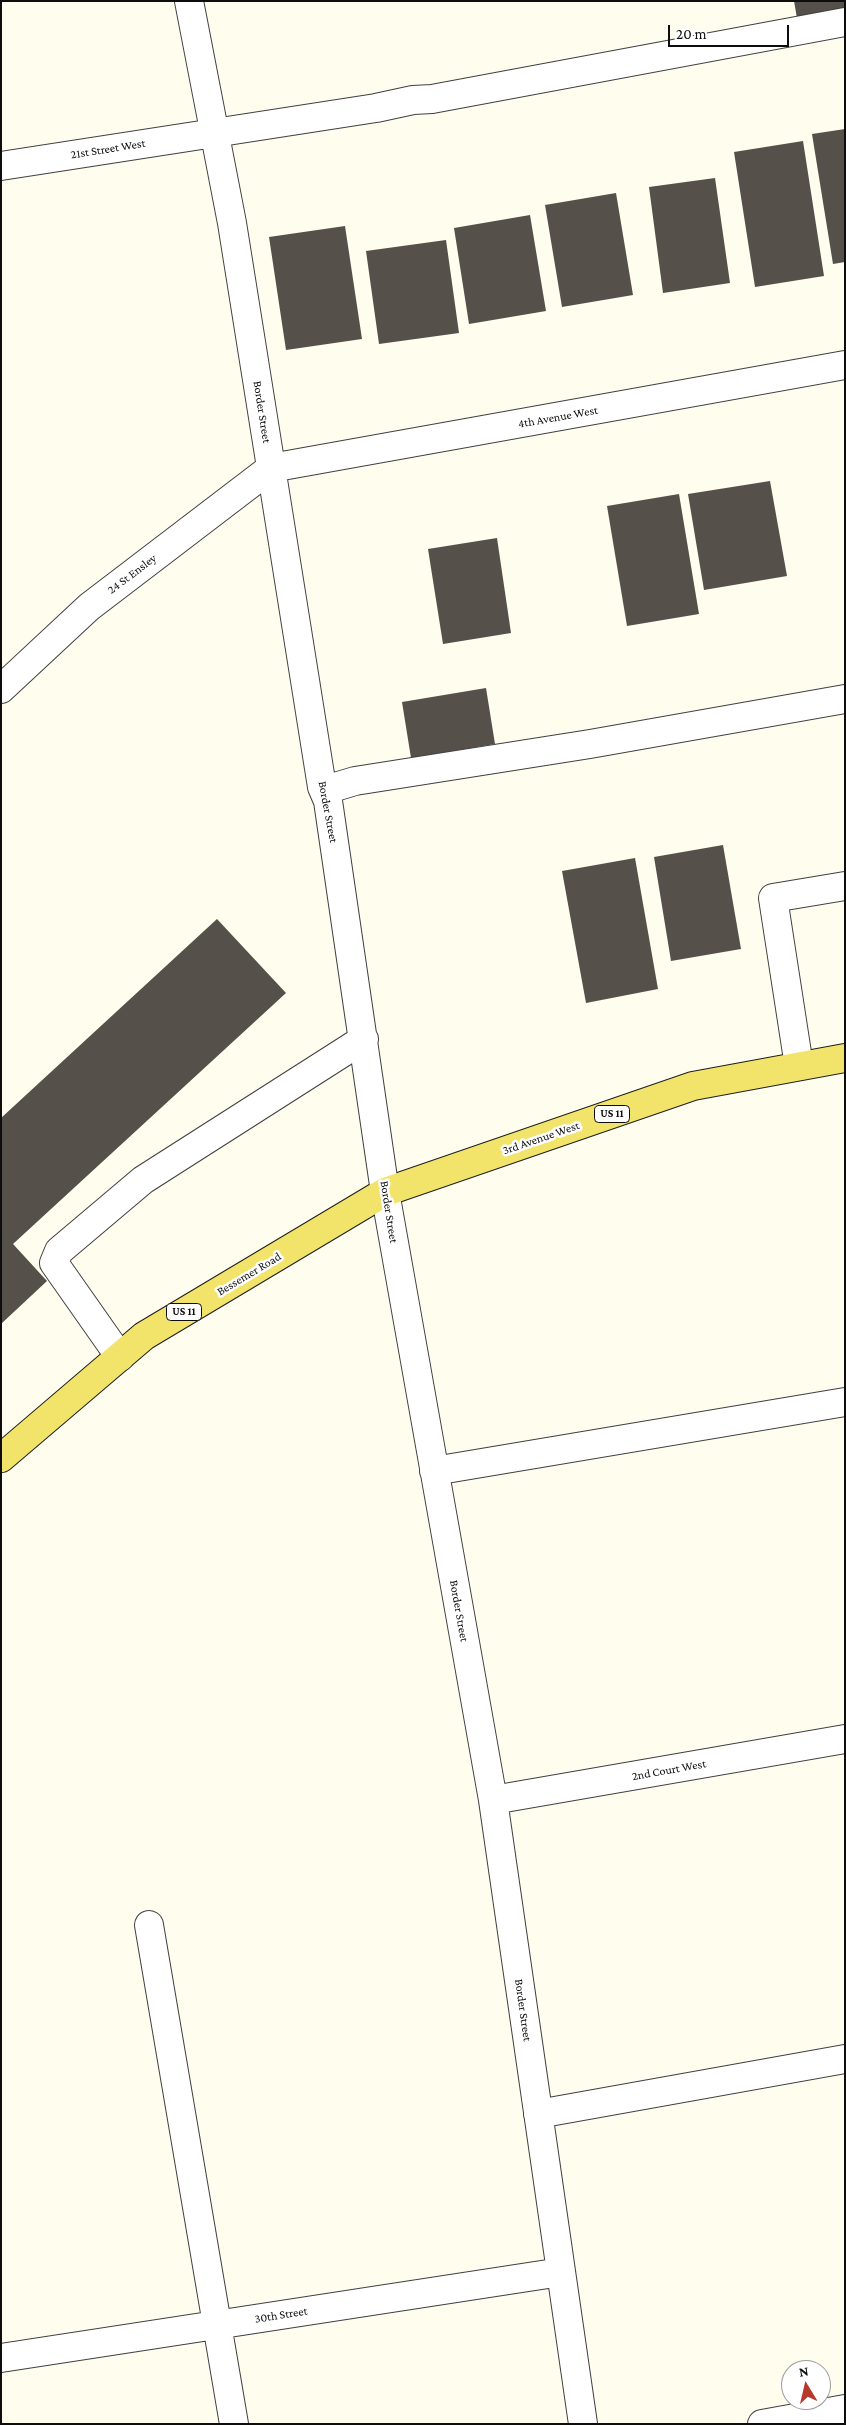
<!DOCTYPE html>
<html>
<head>
<meta charset="utf-8">
<style>
  body { margin:0 }
  #map { position:relative; width:846px; height:2425px; overflow:hidden; background:#fefdee; font-family:"Crimson Pro",serif }
  canvas { display:block }
  .frame { position:absolute; inset:0; border:2px solid #0d0d0d; pointer-events:none }
  .north { position:absolute; left:781px; top:2360px; width:50px; height:50px; box-sizing:border-box; background:#fff; border:1px solid #9e9e9e; border-radius:50%; rotate:351deg; font-size:14px; font-weight:700; line-height:20px; text-align:center; color:#0d0d0d }
  .north::after { content:''; display:block; margin:auto; width:18px; height:22px; background:#b7392c; clip-path:polygon(50% 0,100% 100%,50% 72%,0 100%) }
  .scale { position:absolute; left:668px; top:25px; width:121px; height:22px; box-sizing:border-box; border:2px solid #0d0d0d; border-top:0; padding-left:6px; font-size:15px; line-height:18px; white-space:nowrap; color:#0d0d0d; -webkit-text-stroke:4px #fff; paint-order:stroke }
</style>
</head>
<body>
<div id="map">
<canvas width="846" height="2425"></canvas>
<div class="frame"></div>
<div class="north">N</div>
<div class="scale">20 m</div>
</div>
<script>
const ctx = document.querySelector('canvas').getContext('2d');
ctx.lineJoin = 'round';
function fill(path, color) { ctx.fillStyle = color; ctx.fill(path, 'evenodd'); }
const toPath = rows => new Path2D(rows.map(r => 'M' + r).join(''));
function stroke(path, color, width, dash) { ctx.strokeStyle = color; ctx.lineWidth = width; ctx.lineCap = dash ? 'butt' : 'round'; ctx.setLineDash(dash || []); ctx.stroke(path); }
function write(font, color, halo, rows, align = 'center') {
  ctx.font = font + ' "Crimson Pro",serif'; ctx.lineWidth = 5; ctx.setLineDash([]); ctx.textBaseline = 'middle'; ctx.strokeStyle = halo; ctx.fillStyle = color; for (const [text, x, y, turn = 0] of rows) {
    ctx.save(); ctx.translate(x, y); ctx.rotate((+turn || 0) * Math.PI / 180); ctx.textAlign = isNaN(turn) ? turn : align; if (halo) ctx.strokeText(text, 0, 0); ctx.fillText(text, 0, 0); ctx.restore();
  }
}
fill(toPath([
  [794,1,845,1,845,16,798,24],
  [845,129,845,262,833,264,812,134],
  [803,141,824,276,755,287,734,152],
  [715,178,730,283,663,293,649,187],
  [616,193,633,295,562,307,545,205],
  [530,215,546,311,469,324,454,228],
  [345,226,362,339,286,350,269,237],
  [446,240,459,333,379,344,366,251],
  [770,481,787,576,704,590,688,494],
  [679,494,699,614,627,626,607,506],
  [497,538,511,633,443,644,428,549],
  [486,688,495,744,411,758,402,702],
  [723,845,741,949,671,961,654,857],
  [635,858,658,989,586,1003,562,871],
  [217,919,286,993,13,1244,47,1281,1,1324,1,1118]
]), '#55504a');
const minor = toPath([
  [189,1,232,223,322,787,328,801,385,1192,493,1800,583,2424],
  [1,166,376,108,413,100,432,99,845,22],
  [1,689,89,607,271,468,845,365],
  [322,787,335,787,355,781,590,744,845,699],
  [799,1066,773,898,845,886],
  [120,1357,54,1263,59,1251,143,1180,364,1039],
  [434,1471,845,1402],
  [493,1800,845,1739],
  [149,1925,234,2424],
  [538,2114,845,2059],
  [1,2358,561,2272],
  [762,2424,845,2409]
]);
const major = toPath([
  [1,1458,144,1336,385,1192,693,1086,845,1058]
]);
stroke(minor, '#404040', 30);
stroke(major, '#1e1e1e', 30);
stroke(minor, '#fff', 28);
stroke(major, '#f2e46b', 28);
for (const [x, y, w] of [
  [612,1114,35],
  [184,1312,35]
]) { const box = new Path2D(); box.roundRect(x - w / 2, y - 8.5, w, 17, 4); ctx.fillStyle = '#fff'; ctx.fill(box); stroke(box, '#0d0d0d', 1); }
write('bold 11px', '#0d0d0d', null, [
  ["US 11",612,1114],
  ["US 11",184,1312]
]);
write('12px', '#0d0d0d', '#fff', [
  ["21st Street West",108,149,-9],
  ["Border Street",262,412,81],
  ["4th Avenue West",558,417,-10],
  ["24 St Ensley",132,574,-37],
  ["Border Street",328,812,79],
  ["3rd Avenue West",541,1138,-19],
  ["Border Street",389,1212,81],
  ["Bessemer Road",249,1274,-31],
  ["Border Street",459,1611,80],
  ["2nd Court West",669,1770,-10],
  ["Border Street",523,2010,82],
  ["30th Street",281,2315,-9]
]);
</script>
</body>
</html>
